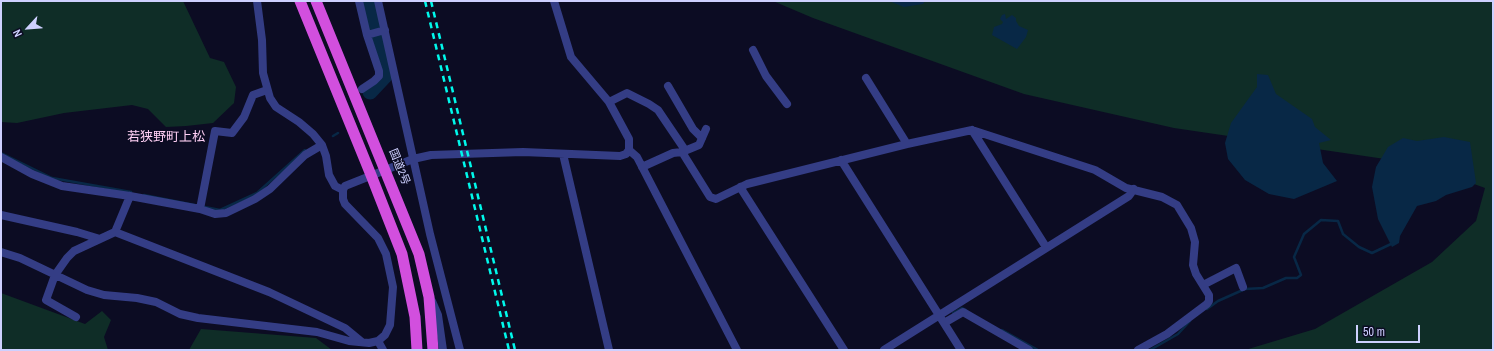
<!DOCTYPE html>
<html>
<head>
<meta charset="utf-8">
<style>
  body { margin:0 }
  #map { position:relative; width:1494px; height:351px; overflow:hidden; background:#0c0c23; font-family:"Archivo Narrow",sans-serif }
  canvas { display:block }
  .frame { position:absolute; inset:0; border:2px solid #ced0ff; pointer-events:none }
  .north { position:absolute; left:8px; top:8px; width:40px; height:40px; -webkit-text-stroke:3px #0c0c23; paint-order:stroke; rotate:244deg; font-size:11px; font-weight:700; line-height:16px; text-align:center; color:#ced0ff }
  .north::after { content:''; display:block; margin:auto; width:14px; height:18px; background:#ced0ff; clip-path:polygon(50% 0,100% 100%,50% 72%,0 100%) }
  .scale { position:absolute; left:1356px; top:325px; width:64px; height:18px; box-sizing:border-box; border:2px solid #ced0ff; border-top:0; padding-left:5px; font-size:12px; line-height:14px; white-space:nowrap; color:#ced0ff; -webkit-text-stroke:3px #0c0c23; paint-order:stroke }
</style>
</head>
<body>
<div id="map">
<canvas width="1494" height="351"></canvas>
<div class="frame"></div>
<div class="north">N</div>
<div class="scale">50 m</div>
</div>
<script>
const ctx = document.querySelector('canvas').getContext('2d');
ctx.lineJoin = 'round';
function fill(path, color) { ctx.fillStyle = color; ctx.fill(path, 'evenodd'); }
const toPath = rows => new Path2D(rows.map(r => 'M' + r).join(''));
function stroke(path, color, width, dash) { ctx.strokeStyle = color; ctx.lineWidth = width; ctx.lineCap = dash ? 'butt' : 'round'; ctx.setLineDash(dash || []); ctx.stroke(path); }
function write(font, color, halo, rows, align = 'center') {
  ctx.font = font + ' "Archivo Narrow","Noto Sans JP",sans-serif'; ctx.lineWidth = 3; ctx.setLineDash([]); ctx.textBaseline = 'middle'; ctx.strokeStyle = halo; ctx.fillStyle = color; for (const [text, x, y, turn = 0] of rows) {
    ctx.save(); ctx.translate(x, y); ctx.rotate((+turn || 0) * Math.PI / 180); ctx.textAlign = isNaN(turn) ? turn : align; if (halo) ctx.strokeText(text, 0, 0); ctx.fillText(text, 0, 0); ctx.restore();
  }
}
fill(toPath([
  [1,1,183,1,210,58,224,62,236,87,234,103,213,123,186,126,166,127,148,109,132,105,64,113,17,123,1,122],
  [773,1,1493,1,1493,350,1245,350,1315,329,1432,262,1476,221,1485,188,1419,164,1174,128,1024,94,813,18],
  [1,293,85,324,102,311,111,320,104,337,108,350,1,350],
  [201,329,316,338,332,350,189,350]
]), '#0f2d27');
fill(toPath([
  [889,1,925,1,923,4,904,7],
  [1005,14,1006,19,1012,15,1016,18,1016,21,1019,26,1028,30,1026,37,1017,49,992,35,994,27,1002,24,1003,22,1000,19,1002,15],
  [1257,74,1268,75,1276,94,1312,119,1315,127,1331,140,1319,143,1323,163,1337,181,1294,199,1269,194,1245,180,1228,159,1225,143,1231,123,1257,87],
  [1444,137,1470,142,1476,183,1472,187,1446,195,1436,201,1417,206,1400,236,1399,243,1392,247,1378,219,1372,187,1376,167,1388,147,1403,138,1417,141]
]), '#082846');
stroke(toPath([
  [333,136,338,133],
  [1,153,52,178,131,192],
  [144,195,220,210,257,193,305,150],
  [1207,309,1218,301,1245,289,1263,288,1286,278,1297,278,1301,275,1294,257,1304,234,1321,220,1338,221,1343,234,1359,247,1372,253,1391,244],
  [953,313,962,308,966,310],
  [1002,330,1038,350],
  [1150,350,1178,334,1190,321]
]), '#082846', 2.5);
stroke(toPath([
  [367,1,385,76,370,92]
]), '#082846', 15);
stroke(toPath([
  [257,1,262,40,263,73,270,98,276,107,299,122,313,134,322,145,326,156,329,175,335,186,343,190],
  [359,1,367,35,379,71,379,76,374,81,362,89],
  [378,1,430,234,460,350],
  [367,35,385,30],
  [753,50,766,76,787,104],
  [866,78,907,144],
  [668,86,693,129,702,138],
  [609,102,627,93,649,104,658,110,685,150],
  [972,130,1046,247],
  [629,150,637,157,737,350],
  [682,152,699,145,706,129],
  [563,154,609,350],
  [1,157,32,174,62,186,130,196,200,209,215,214,226,213,255,199,270,189,305,155,322,145],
  [841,160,961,350],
  [642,167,673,153,682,152,710,197,716,199,747,184,907,144,972,130,1095,170,1126,188,1162,197,1177,205,1191,228,1195,242,1193,265,1196,274,1209,295,1209,301,1207,304,1167,334,1138,350],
  [740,187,844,350],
  [200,209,215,131,232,133,244,117,253,95,267,90],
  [1,215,77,232,100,239],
  [115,232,269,292,345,328,362,342],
  [1,252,20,258,87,290,104,295,137,298,156,302,180,314,198,318,317,332,349,341,369,343,378,341],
  [1203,285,1236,268,1243,287],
  [432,301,438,315,443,350],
  [76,317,46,300,55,275,67,258,74,251,115,232,130,196],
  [944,323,963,312,1029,350],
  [383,350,378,341,385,335,390,325,393,287,386,254,378,238,345,204,343,199,343,190,345,186,413,159,431,155,523,152,620,156,626,154,629,150,629,139,609,102,571,57,554,1],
  [884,350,1129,196,1134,189]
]), '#343d85', 8);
stroke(toPath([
  [300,1,371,175,402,254,415,317,417,350],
  [316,1,419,254,429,297,433,350]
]), '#d24fde', 11);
stroke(toPath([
  [425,1,509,350],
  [431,1,515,350]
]), '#00f9eb', 2.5, [6, 5]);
write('11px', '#ced0ff', '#0c0c23', [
  ["国道2号",399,167,68]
]);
write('13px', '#ffd0f5', '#0c0c23', [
  ["若狭野町上松",166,138]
]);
</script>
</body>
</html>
